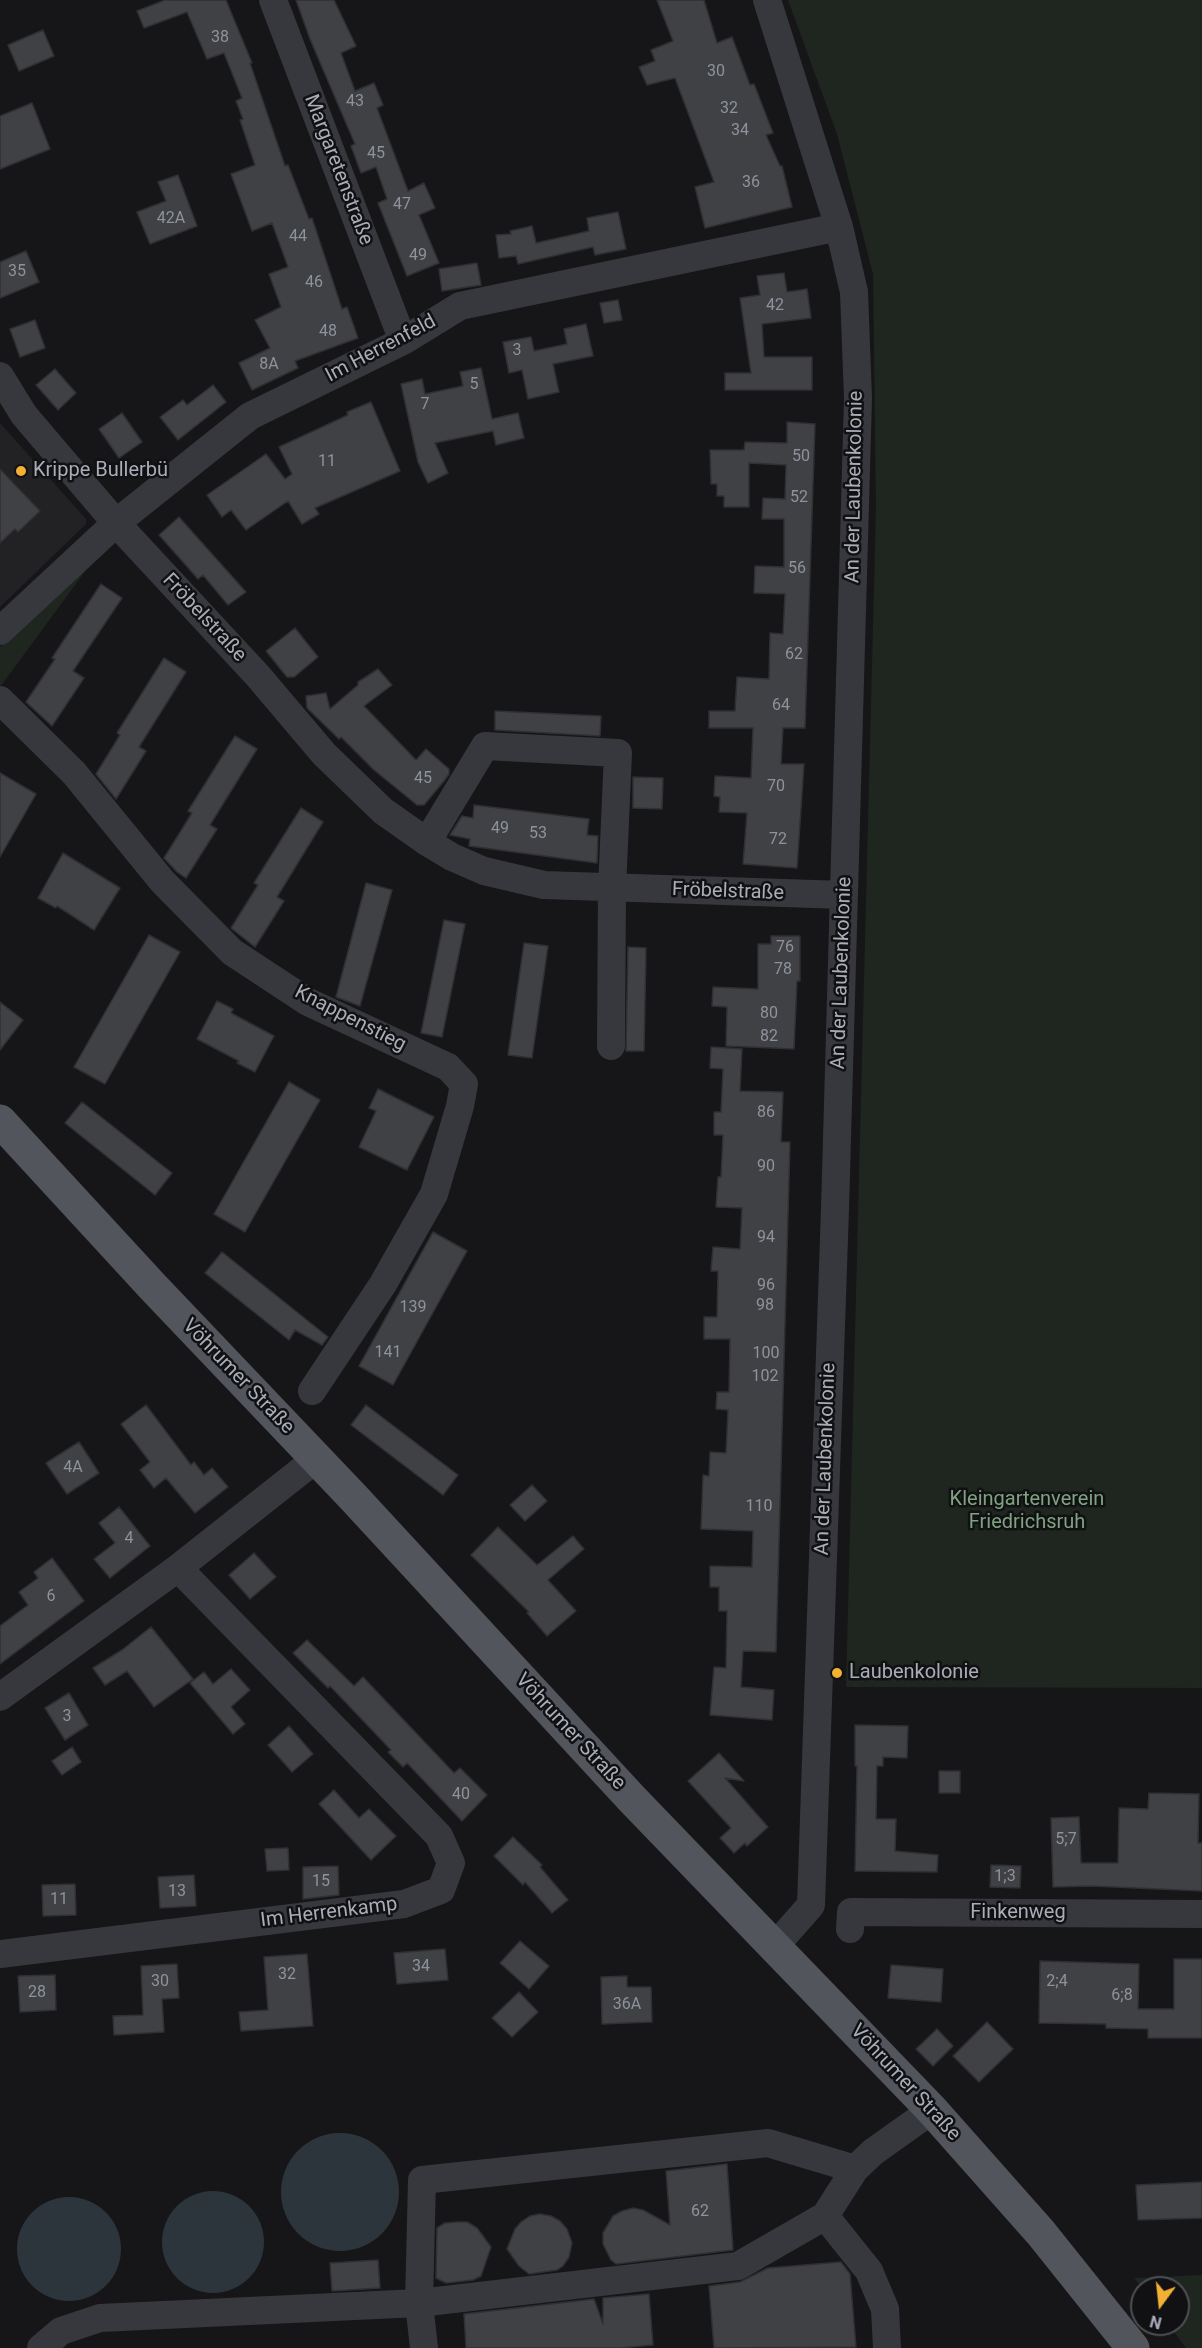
<!DOCTYPE html>
<html>
<head>
<meta charset="utf-8">
<style>
  body { margin:0 }
  #map { position:relative; width:1202px; height:2348px; overflow:hidden; background:#161618; font-family:Roboto,sans-serif }
  canvas { display:block }
  .north { position:absolute; left:1130px; top:2276px; width:60px; height:60px; box-sizing:border-box; background:#111113; border:2px solid #4d4f55; border-radius:50%; rotate:195deg; font-size:16px; font-weight:700; line-height:24px; text-align:center; color:#a8adb8 }
  .north::after { content:''; display:block; margin:auto; width:21px; height:27px; background:#f2b134; clip-path:polygon(50% 0,100% 100%,50% 72%,0 100%) }
</style>
</head>
<body>
<div id="map">
<canvas width="1202" height="2348"></canvas>
<div class="north">N</div>
</div>
<script>
const ctx = document.querySelector('canvas').getContext('2d');
ctx.lineJoin = 'round';
function fill(path, color) { ctx.fillStyle = color; ctx.fill(path, 'evenodd'); }
const toPath = rows => new Path2D(rows.map(r => 'M' + r).join(''));
function stroke(path, color, width, dash) { ctx.strokeStyle = color; ctx.lineWidth = width; ctx.lineCap = dash ? 'butt' : 'round'; ctx.setLineDash(dash || []); ctx.stroke(path); }
function write(font, color, halo, rows, align = 'center') {
  ctx.font = font + ' Roboto,sans-serif'; ctx.lineWidth = 5; ctx.setLineDash([]); ctx.textBaseline = 'middle'; ctx.strokeStyle = halo; ctx.fillStyle = color; for (const [text, x, y, turn = 0] of rows) {
    ctx.save(); ctx.translate(x, y); ctx.rotate((+turn || 0) * Math.PI / 180); ctx.textAlign = isNaN(turn) ? turn : align; if (halo) ctx.strokeText(text, 0, 0); ctx.fillText(text, 0, 0); ctx.restore();
  }
}
fill(toPath([
  [0,423,86,519,86,524,0,607]
]), '#222225');
fill(toPath([
  [788,0,1202,0,1202,1688,846,1687,876,507,873,274,837,134],
  [92,562,3,683,0,686,0,647],
  [1202,2275,1202,2348,1186,2348,1168,2324,1178,2324,1178,2288,1142,2288,1134,2278]
]), '#1e261f');
fill(toPath([
  '281 2192a59 59 0 1 1 118 0a59 59 0 1 1-118 0Z',
  '162 2242a51 51 0 1 1 102 0a51 51 0 1 1-102 0Z',
  '17 2249a52 52 0 1 1 104 0a52 52 0 1 1-104 0Z'
]), '#2c353c');
const building = toPath([
  [165,0,226,0,252,63,250,63,285,166,288,165,309,219,312,218,342,309,347,307,358,338,295,361,298,368,252,390,239,363,270,348,255,320,281,307,269,274,288,267,272,223,252,231,231,174,255,165,240,120,243,119,236,101,242,98,224,53,207,59,187,12,144,28,137,11,165,0],
  [296,0,334,0,356,46,341,53,355,91,374,83,383,105,377,108,408,191,424,183,435,208,419,215,439,263,407,276,378,203,387,199,376,167,361,173,351,146,355,144,310,39,296,0],
  [657,0,704,0,717,43,732,37,750,85,754,84,773,133,766,135,780,166,782,166,792,207,705,228,695,187,714,182,675,78,647,85,639,67,655,61,651,50,673,41,657,0],
  [43,30,54,56,19,71,8,45,43,30],
  [32,103,50,149,0,169,0,116,32,103],
  [178,175,197,226,150,244,137,212,166,201,158,182,178,175],
  [618,212,626,249,595,255,593,247,518,264,516,256,499,258,496,235,511,234,510,231,532,226,536,243,589,231,587,218,618,212],
  [26,251,39,282,0,298,0,262,26,251],
  [477,263,481,285,442,291,439,269,477,263],
  [784,273,787,292,807,289,811,318,762,324,764,357,812,357,812,390,725,390,725,373,751,373,740,298,760,295,757,276,784,273],
  [618,300,622,320,604,323,600,303,618,300],
  [35,320,45,348,20,357,10,329,35,320],
  [586,324,593,356,553,364,559,392,528,399,522,370,509,373,503,342,531,337,534,351,567,344,564,329,586,324],
  [481,368,492,419,518,413,524,438,496,445,493,431,435,443,448,473,428,483,418,462,401,384,422,379,425,394,463,386,460,372,481,368],
  [55,369,76,393,58,410,36,385,55,369],
  [213,385,226,402,178,440,160,417,183,400,187,405,213,385],
  [371,402,400,471,315,508,319,514,302,524,288,501,246,530,231,510,222,517,207,495,266,454,285,479,292,474,279,447,348,415,347,412,371,402],
  [122,413,142,442,119,458,99,429,122,413],
  [787,422,815,424,805,728,783,728,781,764,804,764,797,868,743,864,747,813,719,812,720,797,714,796,715,776,751,778,753,728,709,728,709,711,735,711,737,677,769,679,770,633,783,634,785,594,754,593,755,566,784,567,784,519,762,519,763,498,785,499,786,465,749,463,749,507,724,507,724,496,717,496,717,484,711,484,710,450,744,450,745,442,787,443,787,422],
  [0,469,40,511,18,532,15,529,0,543,0,469],
  [179,517,195,535,246,592,228,605,203,575,198,579,175,553,159,535,179,517],
  [101,584,122,598,73,671,84,678,52,726,26,702,55,659,52,658,101,584],
  [295,628,318,657,294,677,287,677,266,651,295,628],
  [164,658,186,672,139,747,146,751,116,799,96,774,120,735,117,733,164,658],
  [378,669,392,685,364,706,416,760,426,749,449,769,449,774,444,781,424,805,417,805,374,770,341,737,339,739,307,708,306,696,326,693,330,709,358,685,358,682,378,669],
  [495,711,601,716,600,736,495,730,495,711],
  [235,736,257,749,210,825,217,829,186,878,177,872,164,858,192,813,188,811,235,736],
  [0,773,36,794,0,857,0,773],
  [633,777,663,778,662,809,633,808,633,777],
  [474,805,589,819,587,835,598,836,597,863,469,846,470,839,450,835,462,816,473,818,474,805],
  [301,808,323,822,277,897,284,901,255,947,231,928,258,885,254,883,301,808],
  [63,853,120,888,94,930,57,906,56,908,38,898,63,853],
  [366,883,392,890,360,1006,336,997,366,883],
  [444,920,465,924,442,1037,421,1033,444,920],
  [149,935,180,952,105,1084,74,1067,149,935],
  [771,936,800,936,800,981,797,981,794,1049,726,1046,727,1007,712,1006,713,987,758,989,758,944,771,944,771,936],
  [524,943,548,946,532,1058,508,1055,524,943],
  [628,947,646,948,644,1051,626,1051,628,947],
  [217,1001,233,1009,231,1013,274,1036,255,1072,237,1063,239,1061,197,1039,217,1001],
  [0,1002,23,1020,0,1050,0,1002],
  [711,1047,742,1049,740,1091,783,1092,781,1142,790,1142,776,1652,743,1651,741,1687,774,1690,772,1720,710,1715,714,1667,726,1668,727,1611,719,1611,719,1587,710,1587,710,1566,752,1567,753,1531,701,1529,703,1475,709,1476,710,1452,726,1453,728,1410,716,1409,717,1392,729,1392,730,1339,704,1339,704,1317,717,1317,718,1271,711,1271,713,1247,740,1249,742,1208,716,1207,718,1177,721,1177,723,1135,714,1135,714,1112,721,1112,723,1069,710,1068,711,1047],
  [289,1082,320,1100,245,1232,214,1214,289,1082],
  [378,1089,434,1117,407,1170,359,1147,376,1111,369,1108,378,1089],
  [82,1102,172,1173,155,1195,65,1123,82,1102],
  [433,1232,467,1251,393,1385,359,1366,433,1232],
  [222,1252,328,1337,322,1345,295,1330,289,1340,205,1273,222,1252],
  [146,1405,191,1465,194,1462,204,1475,212,1468,228,1487,195,1513,166,1478,154,1488,140,1470,150,1462,121,1424,146,1405],
  [366,1405,458,1475,443,1495,351,1425,366,1405],
  [79,1442,99,1473,67,1494,46,1463,79,1442],
  [532,1485,547,1501,525,1521,510,1505,532,1485],
  [119,1507,150,1546,110,1578,94,1559,115,1543,99,1523,119,1507],
  [498,1527,537,1565,573,1536,584,1549,548,1580,576,1611,547,1636,527,1613,529,1612,471,1555,498,1527],
  [254,1553,276,1577,250,1599,229,1575,254,1553],
  [52,1558,84,1601,0,1664,0,1626,28,1605,19,1592,38,1578,34,1572,52,1558],
  [151,1627,193,1679,154,1707,127,1671,105,1685,93,1668,122,1650,151,1627],
  [307,1640,354,1686,363,1677,454,1773,460,1768,487,1795,462,1821,407,1763,403,1767,388,1752,391,1750,330,1686,328,1688,293,1653,307,1640],
  [231,1669,250,1690,231,1707,245,1724,233,1734,190,1683,204,1672,213,1684,231,1669],
  [69,1693,88,1725,65,1740,45,1708,69,1693],
  [855,1725,908,1726,907,1758,883,1757,883,1766,877,1766,876,1819,896,1819,895,1851,938,1855,937,1872,855,1871,857,1766,855,1766,855,1725],
  [289,1726,313,1754,292,1772,268,1745,289,1726],
  [72,1747,81,1762,62,1775,52,1761,72,1747],
  [719,1753,744,1781,725,1778,768,1827,747,1846,745,1843,734,1853,720,1838,731,1828,688,1781,719,1753],
  [939,1771,960,1771,960,1793,939,1793,939,1771],
  [334,1790,359,1818,369,1809,396,1836,371,1860,319,1804,334,1790],
  [1149,1793,1199,1794,1198,1843,1202,1843,1202,1891,1092,1886,1053,1887,1051,1818,1079,1817,1081,1863,1118,1863,1119,1808,1148,1809,1149,1793],
  [513,1837,542,1865,540,1867,568,1900,552,1913,525,1882,523,1885,494,1856,513,1837],
  [288,1848,289,1870,267,1871,265,1849,288,1848],
  [991,1865,1021,1866,1020,1888,990,1887,991,1865],
  [338,1866,339,1895,303,1899,303,1867,338,1866],
  [194,1875,196,1906,160,1908,158,1877,194,1875],
  [75,1884,76,1915,43,1916,42,1885,75,1884],
  [520,1941,549,1966,529,1989,500,1963,520,1941],
  [445,1949,448,1980,397,1984,394,1953,445,1949],
  [307,1954,313,2026,241,2031,239,2012,268,2010,264,1957,307,1954],
  [1174,1959,1202,1959,1202,2038,1148,2038,1148,2029,1106,2028,1106,2024,1039,2023,1040,1961,1139,1964,1138,2009,1174,2009,1174,1959],
  [177,1964,179,1998,162,1999,164,2032,114,2035,113,2016,143,2015,141,1966,177,1964],
  [891,1965,943,1969,941,2002,888,1998,891,1965],
  [55,1975,56,2010,20,2012,18,1976,55,1975],
  [627,1976,627,1987,651,1987,652,2022,602,2024,601,1977,627,1976],
  [519,1992,538,2012,512,2037,492,2018,519,1992],
  [987,2022,1013,2049,979,2082,953,2056,987,2022],
  [937,2029,953,2046,933,2066,916,2049,937,2029],
  [727,2164,733,2250,616,2264,611,2260,603,2244,603,2233,613,2216,622,2211,633,2208,643,2210,670,2225,666,2171,727,2164],
  [1202,2182,1202,2218,1138,2220,1136,2185,1202,2182],
  [540,2214,551,2216,560,2221,567,2229,572,2243,569,2257,563,2266,557,2270,529,2274,519,2266,507,2249,515,2229,521,2222,530,2216,540,2214],
  [457,2222,467,2222,477,2228,491,2247,481,2276,473,2280,446,2283,436,2278,437,2228,445,2223,457,2222],
  [378,2260,380,2288,332,2291,330,2263,378,2260],
  [841,2262,850,2274,856,2347,714,2348,709,2286,740,2282,768,2268,841,2262],
  [649,2294,653,2345,620,2348,466,2348,464,2314,594,2299,603,2324,603,2298,649,2294]
]);
fill(building, '#404145');
stroke(building, '#303034', 1.5);
stroke(toPath([
  [273,0,403,341],
  [767,0,839,227,854,292,858,398,835,1209,811,1905,775,1946],
  [0,376,24,415,116,523,258,676,324,754,383,811,427,842,452,857,484,871,544,885,844,895],
  [0,631,116,523,250,416,403,341,460,306,839,227],
  [0,700,74,773,162,881,232,952,308,1002,448,1067,464,1084,460,1106,434,1194,383,1284,312,1391],
  [427,842,485,746,618,753,612,889,611,1046],
  [0,1697,178,1568,316,1459],
  [850,1929,851,1912,1202,1914],
  [0,1954,404,1904,441,1890,451,1863,439,1836,178,1568],
  [825,2216,869,2271,885,2309,887,2348],
  [41,2348,61,2331,100,2318,419,2303,422,2180,768,2143,855,2169],
  [424,2348,419,2303,738,2266,825,2216,855,2169,873,2152,932,2110]
]), '#37383d', 28);
stroke(toPath([
  [0,1121,153,1287,353,1497,632,1799,932,2110,1041,2233,1133,2348]
]), '#53555c', 33);
for (const [x, y, r, color] of [
  [21,471,6,"#f2b134"],
  [837,1673,6,"#f2b134"]
]) { const dot = new Path2D(); dot.arc(x, y, r, 0, 2 * Math.PI); ctx.fillStyle = color; ctx.fill(dot); stroke(dot, '#111113', 2); }
write('16px', '#8e929b', null, [
  ["38",220,38],
  ["30",716,72],
  ["43",355,102],
  ["32",729,109],
  ["34",740,131],
  ["45",376,154],
  ["36",751,183],
  ["47",402,205],
  ["42A",171,219],
  ["44",298,237],
  ["49",418,256],
  ["35",17,272],
  ["46",314,283],
  ["42",775,306],
  ["48",328,332],
  ["3",517,351],
  ["8A",269,365],
  ["5",474,385],
  ["7",425,405],
  ["50",801,457],
  ["11",327,462],
  ["52",799,498],
  ["56",797,569],
  ["62",794,655],
  ["64",781,706],
  ["45",423,779],
  ["70",776,787],
  ["49",500,829],
  ["53",538,834],
  ["72",778,840],
  ["76",785,948],
  ["78",783,970],
  ["80",769,1014],
  ["82",769,1037],
  ["86",766,1113],
  ["90",766,1167],
  ["94",766,1238],
  ["96",766,1286],
  ["98",765,1306],
  ["139",413,1308],
  ["141",388,1353],
  ["100",766,1354],
  ["102",765,1377],
  ["4A",73,1468],
  ["110",759,1507],
  ["4",129,1539],
  ["6",51,1597],
  ["3",67,1717],
  ["40",461,1795],
  ["5;7",1066,1840],
  ["1;3",1005,1877],
  ["15",321,1882],
  ["13",177,1892],
  ["11",59,1900],
  ["34",421,1967],
  ["32",287,1975],
  ["30",160,1982],
  ["2;4",1057,1982],
  ["28",37,1993],
  ["6;8",1122,1996],
  ["36A",627,2005],
  ["62",700,2212]
]);
write('20px', '#a8adb8', '#111113', [
  ["Margaretenstraße",338,170,69],
  ["Im Herrenfeld",381,349,-28],
  ["An der Laubenkolonie",855,487,-89],
  ["Fröbelstraße",204,618,47],
  ["Fröbelstraße",728,892,2],
  ["An der Laubenkolonie",842,973,-88],
  ["Knappenstieg",350,1019,27],
  ["Vöhrumer Straße",238,1377,46],
  ["An der Laubenkolonie",826,1459,-88],
  ["Vöhrumer Straße",570,1732,47],
  ["Im Herrenkamp",329,1913,-7],
  ["Finkenweg",1018,1913],
  ["Vöhrumer Straße",905,2083,47]
]);
write('20px', '#a8adb8', '#111113', [
  ["Krippe Bullerbü",33,471],
  ["Laubenkolonie",849,1673]
], 'left');
write('20px', '#7fa381', '#111113', [
  ["Kleingartenverein",1027,1500],
  ["Friedrichsruh",1027,1523]
]);
</script>
</body>
</html>
